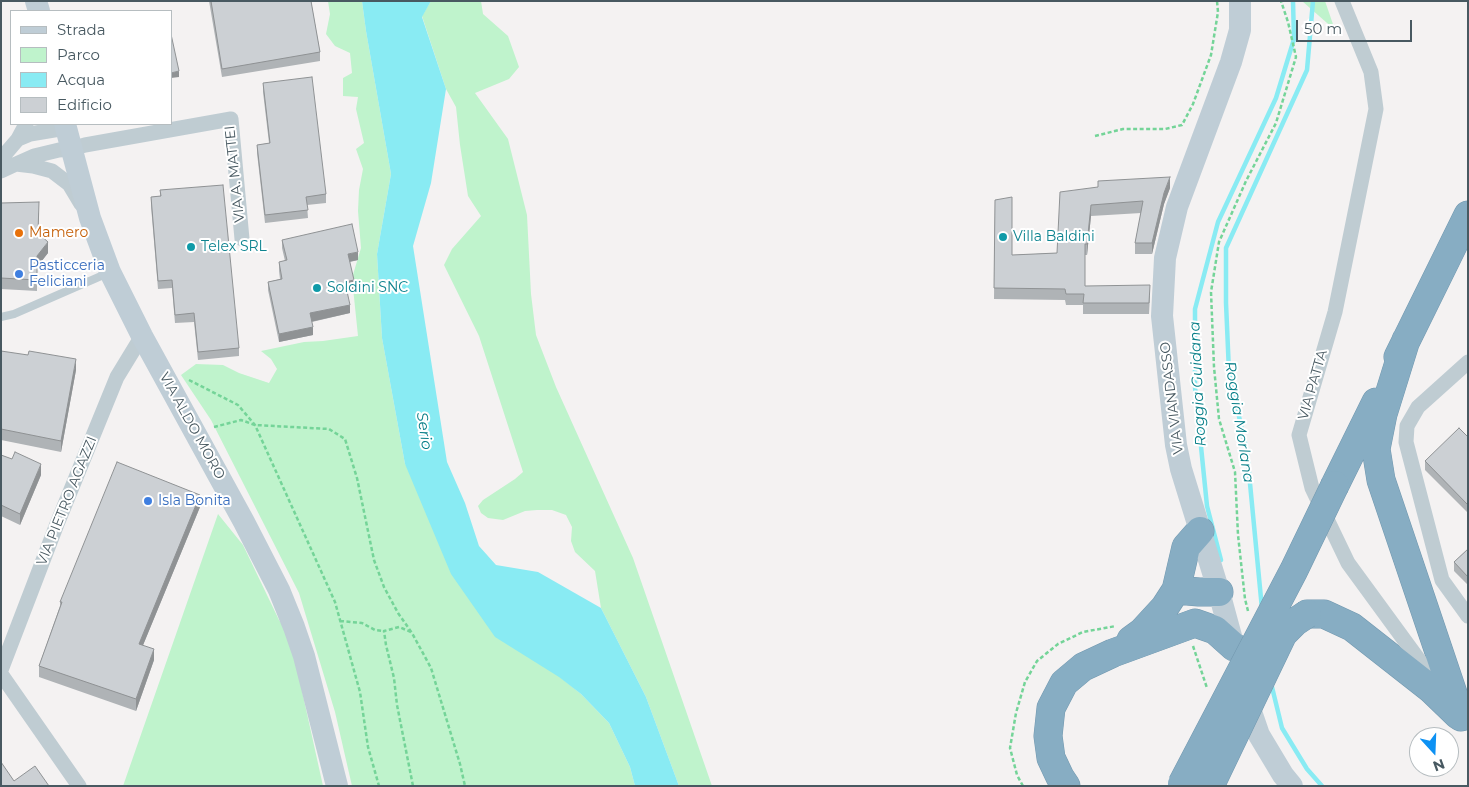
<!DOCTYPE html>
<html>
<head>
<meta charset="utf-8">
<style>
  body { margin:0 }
  #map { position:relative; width:1469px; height:787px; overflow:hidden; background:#f4f2f2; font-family:Montserrat,sans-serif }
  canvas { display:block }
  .frame { position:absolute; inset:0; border:2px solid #485961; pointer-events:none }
  .legend { position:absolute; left:10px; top:10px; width:162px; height:115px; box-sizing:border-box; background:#fff; border:1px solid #b6bdc0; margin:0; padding:6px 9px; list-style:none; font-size:15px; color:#485961 }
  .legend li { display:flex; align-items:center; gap:10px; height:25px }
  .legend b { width:25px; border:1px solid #b6bdc0 }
  .north { position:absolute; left:1409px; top:727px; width:50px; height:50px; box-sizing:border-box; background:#fff; border:1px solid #b6bdc0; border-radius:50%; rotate:160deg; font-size:14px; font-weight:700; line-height:20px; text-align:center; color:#485961 }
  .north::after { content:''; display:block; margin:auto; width:18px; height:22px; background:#0d91f3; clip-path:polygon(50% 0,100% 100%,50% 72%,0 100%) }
  .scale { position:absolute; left:1296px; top:20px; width:116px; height:22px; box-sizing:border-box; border:2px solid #485961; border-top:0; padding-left:6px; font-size:15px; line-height:18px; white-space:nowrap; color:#485961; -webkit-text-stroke:4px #fff; paint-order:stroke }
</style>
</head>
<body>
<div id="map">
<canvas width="1469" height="787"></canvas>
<div class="frame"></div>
<ul class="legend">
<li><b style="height:6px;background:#bfcdd6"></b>Strada</li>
<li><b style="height:14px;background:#bff3cc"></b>Parco</li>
<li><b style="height:14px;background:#89ebf3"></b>Acqua</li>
<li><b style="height:14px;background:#ccd0d4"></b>Edificio</li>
</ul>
<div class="north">N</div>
<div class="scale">50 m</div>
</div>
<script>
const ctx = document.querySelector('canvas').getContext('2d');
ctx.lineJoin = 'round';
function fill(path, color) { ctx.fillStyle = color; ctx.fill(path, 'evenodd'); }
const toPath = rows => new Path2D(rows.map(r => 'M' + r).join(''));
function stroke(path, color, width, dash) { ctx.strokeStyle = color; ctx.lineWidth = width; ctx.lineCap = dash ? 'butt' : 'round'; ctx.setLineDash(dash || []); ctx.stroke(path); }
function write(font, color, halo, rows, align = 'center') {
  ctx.font = font + ' Montserrat,sans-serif'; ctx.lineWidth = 4; ctx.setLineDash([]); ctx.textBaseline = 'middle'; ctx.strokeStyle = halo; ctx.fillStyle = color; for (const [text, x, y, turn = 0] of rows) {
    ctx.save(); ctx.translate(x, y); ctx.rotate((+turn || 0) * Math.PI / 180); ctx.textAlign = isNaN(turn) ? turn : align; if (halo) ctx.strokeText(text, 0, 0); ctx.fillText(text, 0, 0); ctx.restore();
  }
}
fill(toPath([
  [328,1,362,1,366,31,391,174,377,254,382,338,405,464,560,677,581,694,609,723,630,767,635,786,352,786,335,712,299,593,211,420,181,375,196,364,223,365,239,373,269,383,277,369,271,359,261,351,304,342,323,341,358,336,352,278,361,248,358,211,359,190,363,169,356,149,364,143,356,109,358,97,343,96,343,78,352,73,350,53,335,46,326,34,330,14],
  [431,1,481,1,483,14,508,36,519,67,509,79,475,93,508,139,527,215,531,294,536,335,556,387,633,558,712,786,679,786,646,697,601,608,595,571,575,552,571,541,572,527,566,515,552,510,537,510,525,511,503,520,488,518,481,513,478,506,483,500,515,479,523,472,479,336,444,265,452,249,481,216,468,196,460,145,456,107,446,89,422,16],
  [1302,1,1325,1,1335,30],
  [218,514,243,545,279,620,301,648,302,691,323,786,123,786]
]), '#bff3cc');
fill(toPath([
  [362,1,431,1,422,17,446,89,431,183,413,246,447,462,465,503,479,546,496,565,538,572,601,608,646,697,679,786,635,786,630,767,609,723,581,694,559,677,495,637,451,574,405,464,382,338,377,254,391,174,366,31]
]), '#89ebf3');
stroke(toPath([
  [1221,560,1207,506,1195,387,1195,309,1218,222,1276,98,1294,39,1293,1],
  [1262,609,1247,452,1229,372,1226,303,1226,248,1307,70,1313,1],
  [1271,683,1282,728,1307,769,1322,786]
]), '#89ebf3', 4.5);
const highway = toPath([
  [1406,340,1383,414,1376,449,1381,480,1461,717],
  [1398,357,1468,215],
  [1335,485,1376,402],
  [1176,590,1199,592,1219,592],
  [1307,614,1324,614,1352,627,1431,689,1458,715],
  [1131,640,1142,632,1165,607,1176,590,1186,547,1200,531],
  [1066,786,1060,777,1051,758,1048,736,1051,708,1064,683,1083,667,1113,653,1195,623,1215,630,1234,647]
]);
stroke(highway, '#7298af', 29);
stroke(toPath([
  [1095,136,1123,129,1165,129,1182,125,1193,104,1211,55,1218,12,1217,1],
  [189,380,238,405,255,425,335,602,360,692,368,747,379,786],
  [214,427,241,420,255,425,329,429,345,439,357,478,374,560,384,587,398,613,412,633,431,668,460,764,465,786],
  [1248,611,1245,599,1238,535,1235,472,1219,419,1214,367,1211,292,1219,242,1246,181,1276,123,1296,57,1288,22,1281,1],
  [340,621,362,623,375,630,384,631],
  [411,632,399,627,384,631,386,645,394,678,397,705,413,786],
  [1193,646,1207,688],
  [1023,786,1017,775,1010,748,1016,713,1025,682,1037,661,1058,644,1083,632,1116,626]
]), '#74d498', 2.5, [4, 2.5]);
stroke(toPath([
  [1,317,14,314,108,273]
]), '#bfccd2', 8);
stroke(toPath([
  [1342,1,1371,72,1376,109,1335,312,1299,435,1312,488,1348,563,1435,682],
  [18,139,30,134,66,128],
  [1,159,18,139,26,124],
  [16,164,34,156,59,150,71,149,85,145,231,119,242,239],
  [1,171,16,164,33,166,52,171,69,184,81,204],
  [1468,362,1418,407,1407,426,1406,442,1442,580,1468,616],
  [1,670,57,524,117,377,142,336],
  [1,674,79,786]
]), '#bfccd2', 15);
stroke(toPath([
  [36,1,39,11],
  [65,124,90,218,110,272,142,336,244,522,279,590,294,627,304,656,337,786],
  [1235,651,1219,592,1181,469,1176,445,1162,316,1165,258,1177,207,1231,62,1240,30,1240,1],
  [1245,694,1259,735,1283,775,1292,786]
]), '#bfcdd6', 22);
stroke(highway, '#87adc3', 28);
const highwayBridge = toPath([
  [1182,784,1294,570,1335,485],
  [1210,786,1283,634,1295,622,1307,614]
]);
stroke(highwayBridge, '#7298af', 29, []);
stroke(highwayBridge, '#87adc3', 28);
fill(toPath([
  [209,1,311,1,320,52,320,61,222,77],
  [263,83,326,194,326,203,307,205,308,218,265,223,257,153,257,145,269,143,263,92],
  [1098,181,1170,188,1164,204,1152,254,1135,254,1135,243,1141,213,1091,216,1087,255,1085,255,1085,286,1150,296,1149,314,1083,314,1083,305,1066,305,1065,300,994,299,995,200,1012,255,1057,253,1098,187],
  [160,190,239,348,239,356,198,360,194,322,175,323,172,288,158,289,151,206,151,197,160,196],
  [1,203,39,213,38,234,48,253,37,267,37,291,1,289],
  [282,240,358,260,350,262,354,289,347,290,350,313,312,322,313,335,279,342,268,290,268,282,280,279,279,271,279,262,285,261,282,248],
  [1,351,76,370,61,452,1,440],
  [1468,437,1468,513,1425,470,1425,461],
  [1,455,41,475,20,525,1,516],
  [200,507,143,645,154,660,136,711,39,677,39,666,60,606,60,602],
  [1468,549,1468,585,1454,571,1454,562]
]), '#afb3b6');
fill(toPath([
  [179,71,179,77,171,78,171,73],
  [1170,177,1170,188,1164,204,1152,254,1152,243,1164,193],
  [1091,205,1091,216,1087,255,1087,244],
  [48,242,48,253,37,267,37,256],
  [358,252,358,260,348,262,348,254],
  [354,280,354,289,345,290,345,282],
  [350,305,350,313,310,322,310,313],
  [313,327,313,335,279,342,279,334],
  [76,359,76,370,61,452,61,441],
  [41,464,41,475,20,525,20,514],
  [200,495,200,507,139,655,139,644],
  [154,649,154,660,136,711,136,699]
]), '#8f9294');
const building = toPath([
  [211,1,311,1,320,52,222,69,211,1],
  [171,34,179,71,171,73,171,34],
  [312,77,326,194,306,197,308,210,265,215,257,145,270,143,263,83,312,77],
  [1170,177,1164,193,1152,243,1135,243,1143,201,1091,205,1087,244,1085,244,1085,286,1150,285,1149,303,1083,303,1084,294,1066,294,1065,289,994,288,995,200,1012,197,1012,255,1057,253,1060,192,1098,187,1098,181,1170,177],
  [223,185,239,348,198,352,194,313,175,315,172,280,158,281,151,197,161,196,160,190,223,185],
  [39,202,38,233,48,242,37,256,37,280,1,278,1,203,39,202],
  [352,224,358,252,348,254,354,280,345,282,350,305,310,313,313,327,279,334,268,282,282,279,279,262,287,260,282,240,352,224],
  [1,351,28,355,29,351,76,359,61,441,1,429,1,351],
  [1459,428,1468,437,1468,505,1425,461,1459,428],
  [15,452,41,464,20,514,1,505,1,455,12,459,15,452],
  [117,462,200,495,139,644,154,649,136,699,39,666,62,602,60,602,117,462],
  [1468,549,1468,577,1454,562,1468,549],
  [1,762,14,781,35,766,49,786,1,786,1,762]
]);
fill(building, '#ccd0d4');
stroke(building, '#8f9294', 1);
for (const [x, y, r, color] of [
  [19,233,5,"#e8710a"],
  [1003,237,5,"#0f9aa8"],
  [191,247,5,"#0f9aa8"],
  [19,274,5,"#3f7fe0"],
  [317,288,5,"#0f9aa8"],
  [148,501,5,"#3f7fe0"]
]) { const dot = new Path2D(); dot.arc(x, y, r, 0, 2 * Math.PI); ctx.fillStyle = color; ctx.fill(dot); stroke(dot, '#fff', 2); }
write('14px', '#485961', '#fff', [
  ["VIA A. MATTEI",235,174,-96],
  ["VIA PATTA",1313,385,-74],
  ["VIA VIANDASSO",1172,398,-97],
  ["VIA ALDO MORO",192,426,61],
  ["VIA PIETRO AGAZZI",67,501,-68]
]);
write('14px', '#c56008', '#fff', [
  ["Mamero",29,233]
], 'left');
write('14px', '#0d838f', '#fff', [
  ["Villa Baldini",1013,237],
  ["Telex SRL",201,247],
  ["Soldini SNC",327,288]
], 'left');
write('14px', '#366cbe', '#fff', [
  ["Pasticceria",29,266],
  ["Feliciani",29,282],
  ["Isla Bonita",158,501]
], 'left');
write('italic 15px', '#067e87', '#fff', [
  ["Roggia Guidana",1198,384,-93],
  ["Roggia Morlana",1239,422,81],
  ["Serio",424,431,81]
]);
</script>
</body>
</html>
